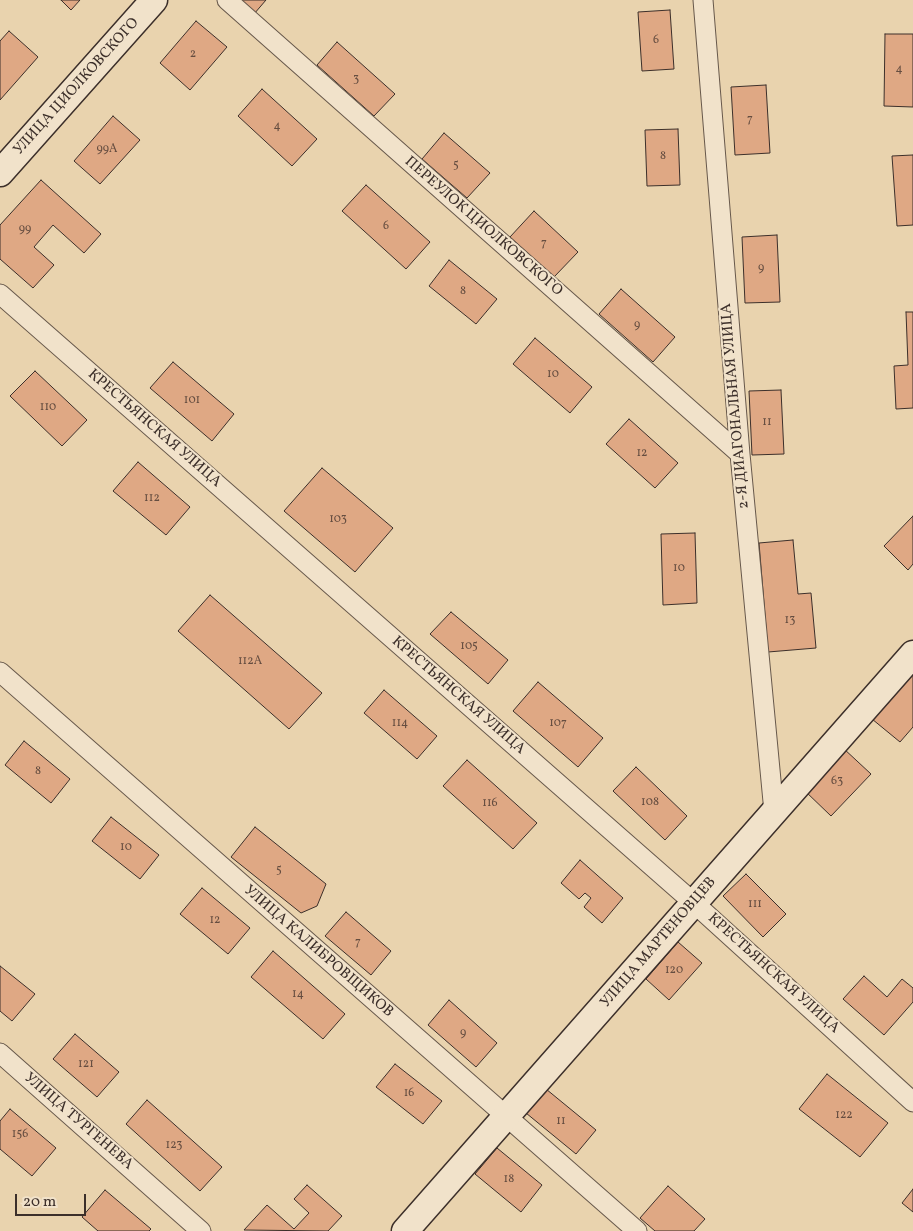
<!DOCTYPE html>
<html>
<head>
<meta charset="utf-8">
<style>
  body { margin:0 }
  #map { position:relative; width:913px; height:1231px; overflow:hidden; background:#e9d3ae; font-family:Vollkorn,serif }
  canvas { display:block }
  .scale { position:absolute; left:15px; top:1194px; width:71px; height:22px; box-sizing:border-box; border:2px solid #3c2f2a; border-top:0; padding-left:6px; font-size:15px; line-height:18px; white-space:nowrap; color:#3c2f2a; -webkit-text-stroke:4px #f1e2ca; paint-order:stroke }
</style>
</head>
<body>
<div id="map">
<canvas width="913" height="1231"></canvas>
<div class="scale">20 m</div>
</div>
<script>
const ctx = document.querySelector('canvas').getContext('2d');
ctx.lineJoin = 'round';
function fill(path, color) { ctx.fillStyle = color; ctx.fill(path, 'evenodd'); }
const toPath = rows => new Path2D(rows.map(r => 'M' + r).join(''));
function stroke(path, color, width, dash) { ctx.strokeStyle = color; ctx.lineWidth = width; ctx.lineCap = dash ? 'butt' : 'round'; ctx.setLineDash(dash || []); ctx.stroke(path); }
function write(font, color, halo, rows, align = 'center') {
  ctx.font = font + ' Vollkorn,serif'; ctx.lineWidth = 4; ctx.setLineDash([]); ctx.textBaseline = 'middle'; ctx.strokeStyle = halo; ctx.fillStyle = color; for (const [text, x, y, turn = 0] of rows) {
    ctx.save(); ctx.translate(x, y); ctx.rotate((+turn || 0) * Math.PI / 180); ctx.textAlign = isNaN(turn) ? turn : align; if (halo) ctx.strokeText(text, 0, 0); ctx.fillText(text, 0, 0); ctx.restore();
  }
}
const building = toPath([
  [61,0,80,0,71,10,61,0],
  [238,0,266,0,254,14,238,0],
  [670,10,674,69,642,71,638,12,670,10],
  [196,21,227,47,190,90,160,63,196,21],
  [9,31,38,57,0,100,0,41,9,31],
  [885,34,913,34,913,107,884,106,885,34],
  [337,42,395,94,374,116,317,65,337,42],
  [766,85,770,153,735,155,731,87,766,85],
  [262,89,317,139,292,166,238,116,262,89],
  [113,116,140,140,100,184,74,161,113,116],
  [678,129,680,185,647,186,645,130,678,129],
  [444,133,490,173,467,198,422,159,444,133],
  [913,155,913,225,897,226,892,156,913,155],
  [41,180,101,234,84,253,53,225,34,247,54,265,33,288,0,259,0,225,41,180],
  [366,185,430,242,406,269,342,211,366,185],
  [534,211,578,252,554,277,510,237,534,211],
  [777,235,780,302,745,303,742,237,777,235],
  [449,260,497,299,476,324,429,286,449,260],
  [621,289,675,337,653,362,599,314,621,289],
  [906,312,913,312,913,408,896,409,894,366,908,365,906,312],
  [535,338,592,387,570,413,513,364,535,338],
  [173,362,234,414,212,441,150,388,173,362],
  [35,371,87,420,62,446,10,396,35,371],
  [781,390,784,454,752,455,749,391,781,390],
  [629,419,678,463,655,488,606,444,629,419],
  [138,462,190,507,166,535,113,491,138,462],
  [322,468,393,528,355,572,284,511,322,468],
  [913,516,913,564,908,570,884,546,913,516],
  [695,533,697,603,663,605,661,534,695,533],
  [793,540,798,594,811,593,816,648,768,652,759,543,793,540],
  [210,595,322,693,289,729,178,631,210,595],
  [451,612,508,660,488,684,430,634,451,612],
  [913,672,913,727,900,742,872,719,913,672],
  [538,682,603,738,578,767,513,711,538,682],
  [384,690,437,736,417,759,364,713,384,690],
  [24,741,70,779,51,803,5,765,24,741],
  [843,748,871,774,831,816,804,790,843,748],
  [467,760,537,823,513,849,443,786,467,760],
  [636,767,687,816,665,840,613,791,636,767],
  [111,817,159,855,140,879,92,841,111,817],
  [255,827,326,884,317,906,301,913,231,857,255,827],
  [580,860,623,898,602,923,584,907,591,898,585,893,579,899,561,883,580,860],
  [746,874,786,914,763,937,723,896,746,874],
  [202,888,250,928,228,954,180,914,202,888],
  [346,912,391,951,371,975,325,936,346,912],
  [678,942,702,963,669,1000,646,979,678,942],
  [273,951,345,1014,323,1039,251,977,273,951],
  [0,966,35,994,12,1021,0,1011,0,966],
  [864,976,887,997,902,979,913,988,913,1002,884,1035,843,999,864,976],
  [449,1000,497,1043,476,1067,428,1025,449,1000],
  [75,1034,119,1072,97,1097,53,1059,75,1034],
  [395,1064,442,1101,423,1124,376,1087,395,1064],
  [827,1074,888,1123,860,1157,799,1109,827,1074],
  [546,1089,596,1130,576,1154,526,1113,546,1089],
  [147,1100,222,1167,200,1191,126,1124,147,1100],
  [10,1109,56,1148,32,1176,0,1149,0,1121,10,1109],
  [497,1148,542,1185,521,1212,475,1174,497,1148],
  [307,1185,342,1216,328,1231,244,1230,267,1205,294,1229,309,1213,294,1199,307,1185],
  [668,1186,705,1219,694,1231,655,1231,640,1218,668,1186],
  [913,1189,913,1212,902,1203,913,1189],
  [105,1190,151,1229,149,1231,98,1231,82,1217,105,1190]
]);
fill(building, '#dfa884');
stroke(building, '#3c2f2a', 1);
const street = toPath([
  [227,0,740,454],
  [703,0,740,454,774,812],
  [0,294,694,903,913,1102],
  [0,672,637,1231],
  [0,1053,201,1231]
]);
const secondary = toPath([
  [0,173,154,0],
  [405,1231,913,654]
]);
stroke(street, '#67584b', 21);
stroke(secondary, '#3c2f2a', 29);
stroke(street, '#f1e2ca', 19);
stroke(secondary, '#f1e2ca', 26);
write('12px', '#654d40', null, [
  ["6",656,41],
  ["2",193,55],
  ["4",899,70],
  ["3",356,80],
  ["7",750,120],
  ["4",277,127],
  ["99А",107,150],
  ["8",663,157],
  ["5",456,166],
  ["6",386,227],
  ["99",25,230],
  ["7",544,244],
  ["9",761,269],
  ["8",463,292],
  ["9",637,326],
  ["10",553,375],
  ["101",192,401],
  ["110",48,408],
  ["11",767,423],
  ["12",642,454],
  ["112",152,499],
  ["103",338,520],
  ["10",679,569],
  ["13",790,621],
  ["105",469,647],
  ["112А",250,662],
  ["114",400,724],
  ["107",558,724],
  ["8",38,772],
  ["63",837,782],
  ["108",650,803],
  ["116",490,804],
  ["10",126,848],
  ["5",279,871],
  ["111",755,905],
  ["12",215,921],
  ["7",358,943],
  ["120",674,971],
  ["14",298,995],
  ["9",463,1034],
  ["121",86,1065],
  ["16",409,1094],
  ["122",844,1116],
  ["11",561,1122],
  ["156",20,1135],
  ["123",174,1146],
  ["18",509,1180]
]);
write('15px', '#3c2f2a', '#f1e2ca', [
  ["УЛИЦА ЦИОЛКОВСКОГО",77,87,-48],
  ["ПЕРЕУЛОК ЦИОЛКОВСКОГО",483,227,41],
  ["2-Я ДИАГОНАЛЬНАЯ УЛИЦА",736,406,-95],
  ["КРЕСТЬЯНСКАЯ УЛИЦА",154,429,41],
  ["КРЕСТЬЯНСКАЯ УЛИЦА",458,696,41],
  ["УЛИЦА МАРТЕНОВЦЕВ",659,943,-49],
  ["УЛИЦА КАЛИБРОВЩИКОВ",318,952,41],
  ["КРЕСТЬЯНСКАЯ УЛИЦА",773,974,42],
  ["УЛИЦА ТУРГЕНЕВА",78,1122,41]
]);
</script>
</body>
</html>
